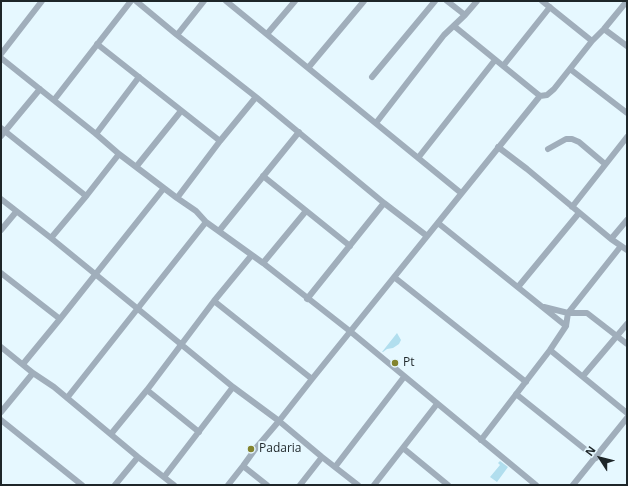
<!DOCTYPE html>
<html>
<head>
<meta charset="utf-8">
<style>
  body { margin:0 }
  #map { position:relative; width:628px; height:486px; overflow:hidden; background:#e6f8ff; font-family:"Open Sans",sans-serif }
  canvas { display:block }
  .frame { position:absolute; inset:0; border:2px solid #1e2629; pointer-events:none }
  .north { position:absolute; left:580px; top:438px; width:40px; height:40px; -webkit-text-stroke:3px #e6f8ff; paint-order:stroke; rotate:306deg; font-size:11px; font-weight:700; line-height:16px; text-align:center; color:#1e2629 }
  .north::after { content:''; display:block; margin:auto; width:14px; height:18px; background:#1e2629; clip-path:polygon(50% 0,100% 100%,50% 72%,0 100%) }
</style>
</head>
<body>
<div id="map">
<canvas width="628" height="486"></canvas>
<div class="frame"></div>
<div class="north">N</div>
</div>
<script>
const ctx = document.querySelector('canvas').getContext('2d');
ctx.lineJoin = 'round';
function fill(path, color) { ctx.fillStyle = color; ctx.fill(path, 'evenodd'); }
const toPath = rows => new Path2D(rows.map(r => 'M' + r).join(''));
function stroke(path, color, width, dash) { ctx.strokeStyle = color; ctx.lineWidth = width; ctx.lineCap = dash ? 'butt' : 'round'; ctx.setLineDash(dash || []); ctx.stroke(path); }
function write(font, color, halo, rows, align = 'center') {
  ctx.font = font + ' "Open Sans",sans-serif'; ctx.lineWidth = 4; ctx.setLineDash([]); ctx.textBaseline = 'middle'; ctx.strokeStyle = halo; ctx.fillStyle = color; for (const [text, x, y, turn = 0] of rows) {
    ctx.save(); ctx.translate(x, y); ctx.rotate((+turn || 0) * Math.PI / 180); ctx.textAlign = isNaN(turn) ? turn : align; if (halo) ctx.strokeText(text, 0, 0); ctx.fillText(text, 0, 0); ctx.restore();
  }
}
fill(toPath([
  [397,333,401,340,399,344,393,348,387,349,383,352,382,352],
  [500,461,508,467,497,482,490,477,500,465,498,463]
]), '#b1deee');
stroke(toPath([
  [136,1,177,35,256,97,384,203,427,236],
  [226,1,461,193],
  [447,1,465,15],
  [542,1,592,41],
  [454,26,540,96],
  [604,29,627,46],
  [267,34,295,1],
  [177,35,204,1],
  [97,44,220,141],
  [1,54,42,1],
  [1,58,96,134,119,154,177,198,196,211,206,222,263,263,351,332,536,485],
  [503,66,550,7],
  [308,68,364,1],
  [570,69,627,113],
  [372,77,435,1],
  [54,100,131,1],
  [376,123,444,35,465,15,477,1],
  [1,128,86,196],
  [96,134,139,77],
  [1,136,40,89],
  [498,147,527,169,611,239,627,250],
  [548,149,566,139,572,139,579,142,605,164],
  [418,158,495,60],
  [136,167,181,111],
  [263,176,350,246],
  [177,198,220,141,256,97],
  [1,199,51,238,138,309,233,387,279,421,322,457,358,485],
  [572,207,627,137],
  [438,223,566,326],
  [1,230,16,212],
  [219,231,299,132],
  [51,238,87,195,119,154],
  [611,239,627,220],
  [263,263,306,211],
  [1,273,60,319],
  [394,277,526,382],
  [518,287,579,213],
  [307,299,384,203],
  [214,301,312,379],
  [544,307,568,313,587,313,627,344],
  [1,347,33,373,54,387,138,457,174,485],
  [550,350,627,413],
  [23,364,60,319,164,188],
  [583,376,627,324],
  [147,390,199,432],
  [516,394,596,458],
  [67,398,206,222],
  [1,412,33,373],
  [1,420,82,485],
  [111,434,147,390,214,301,251,256],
  [481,440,550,350,566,326,568,313,621,246],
  [403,448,448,485],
  [243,466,267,485],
  [335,467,404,377],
  [164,477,233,387],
  [115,485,138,457],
  [228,485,243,466,256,448,279,421,312,379,540,96,547,95,554,89,592,41,604,29,627,1],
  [300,485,322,457],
  [374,485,437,404],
  [573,485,627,418]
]), '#a0aebb', 6);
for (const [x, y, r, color] of [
  [395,363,4,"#83842e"],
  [251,449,4,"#83842e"]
]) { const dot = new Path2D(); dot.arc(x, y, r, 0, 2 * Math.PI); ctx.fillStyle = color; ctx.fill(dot); stroke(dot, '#e6f8ff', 1.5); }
write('12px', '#1e2629', '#e6f8ff', [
  ["Pt",403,363],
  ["Padaria",259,449]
], 'left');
</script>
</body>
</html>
